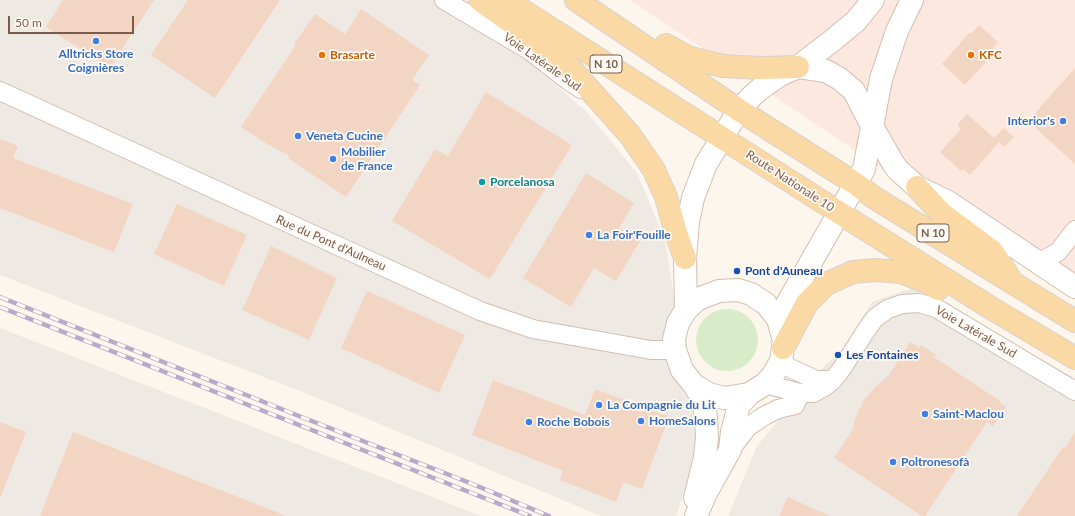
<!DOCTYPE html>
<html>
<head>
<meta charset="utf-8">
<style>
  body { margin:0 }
  #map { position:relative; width:1075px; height:516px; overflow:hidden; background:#fdf6ec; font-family:Lato,sans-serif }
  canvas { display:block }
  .scale { position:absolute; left:8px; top:16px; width:126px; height:18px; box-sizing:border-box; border:2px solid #7a5c4d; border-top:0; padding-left:5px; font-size:12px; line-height:14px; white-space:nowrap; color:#7a5c4d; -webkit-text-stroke:3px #fffaf3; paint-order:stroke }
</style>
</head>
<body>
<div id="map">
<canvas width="1075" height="516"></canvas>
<div class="scale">50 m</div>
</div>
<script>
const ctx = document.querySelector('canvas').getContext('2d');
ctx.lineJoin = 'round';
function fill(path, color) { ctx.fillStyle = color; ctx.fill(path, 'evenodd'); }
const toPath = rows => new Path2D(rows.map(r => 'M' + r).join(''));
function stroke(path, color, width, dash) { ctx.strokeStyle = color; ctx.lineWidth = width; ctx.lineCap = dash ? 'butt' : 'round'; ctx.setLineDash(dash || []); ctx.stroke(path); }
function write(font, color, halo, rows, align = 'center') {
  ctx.font = font + ' Lato,sans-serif'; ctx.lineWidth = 3.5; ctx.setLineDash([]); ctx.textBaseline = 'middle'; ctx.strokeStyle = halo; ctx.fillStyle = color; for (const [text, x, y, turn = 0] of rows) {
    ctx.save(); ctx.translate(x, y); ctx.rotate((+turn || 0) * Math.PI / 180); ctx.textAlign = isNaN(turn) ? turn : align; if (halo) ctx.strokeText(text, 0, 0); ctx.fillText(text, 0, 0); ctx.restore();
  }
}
fill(toPath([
  [630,0,1075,0,1075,298,983,236]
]), '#fde8e0');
fill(toPath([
  [0,0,455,0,586,111,637,173,665,240,698,450,676,516,601,516,310,395,0,275],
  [912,288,945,301,1075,381,1075,516,728,516,757,446,827,363,838,355,872,302],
  [0,328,481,516,0,516]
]), '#efe9e4');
fill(toPath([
  '696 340a31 31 0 1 1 62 0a31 31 0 1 1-62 0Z'
]), '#d8ecc9');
fill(toPath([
  [63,0,154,0,110,68,46,27],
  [188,0,280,0,215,98,151,55],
  [361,9,429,55,412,80,420,85,346,197,288,158,290,156,267,144,241,127,296,45,294,44,315,14,345,34],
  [979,25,998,42,993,48,996,51,965,85,942,64,969,33,971,34],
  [1075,68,1075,164,1028,121],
  [486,92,572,145,490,279,392,221,435,149,448,156],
  [967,114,994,138,1004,128,1014,137,1004,147,999,142,970,175,963,169,961,171,940,152,961,129,957,125],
  [0,139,18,146,13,158,133,204,114,252,0,208],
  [586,173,634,203,619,228,640,241,616,281,594,268,571,307,523,278],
  [177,204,247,235,224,286,154,254],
  [271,246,337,278,309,340,242,310],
  [367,291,465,335,439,393,341,348],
  [910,342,919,348,921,345,936,355,934,357,1000,401,999,402,1006,407,993,426,987,422,925,516,922,516,834,458,853,429,855,418,864,400,876,386,888,376],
  [493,380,585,415,595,389,669,417,642,489,623,482,616,502,560,480,563,471,472,435],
  [0,422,26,432,1,496,0,496],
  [73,432,284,515,284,516,40,516],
  [1075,432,1075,516,1017,516,1063,447,1065,448],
  [788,497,830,516,779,516]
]), '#f3d5c3');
const minor = toPath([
  [444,0,530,51,566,79,581,89],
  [0,91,480,311,533,329,651,350,675,350],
  [1038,263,1058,252,1075,230],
  [781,361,788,367,816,380,833,380],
  [765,384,800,393,813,393,826,386,833,380,843,367,865,332,875,318,888,309,902,304,919,303,936,308,1075,391],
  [730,450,748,427,764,416,778,409,795,405,800,393]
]);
const tertiary = toPath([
  [798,67,833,40,856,21,873,0],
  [686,310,685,258,688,222,693,198,706,164,739,110,753,95,760,89,780,75,798,67,826,71,840,79,854,91,873,128,893,163,898,170,917,187,948,202,1075,287],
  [783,337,778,319,766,304,751,294,738,290,719,291,698,299,686,310,678,323,674,339,675,350,682,370,694,385,709,394,724,398,749,394,765,384,773,375,781,361,783,348,787,304,864,169,881,79,897,31,912,0],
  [694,385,703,399,706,417,707,437,705,457,695,498],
  [696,516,706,493,730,450,732,432,739,405,749,394]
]);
const primary = toPath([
  [480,0,539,42,572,70,630,135,654,170,666,197,676,233,685,258],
  [506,0,857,224,991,308,1075,358],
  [576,0,739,110,856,184,873,197,1075,321],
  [666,45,690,58,723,66,760,68,798,67],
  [917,187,941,213,992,251,1009,277],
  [783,348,807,303,826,284,853,272,875,270,901,272,927,282,938,289]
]);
stroke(minor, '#d1beb0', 20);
stroke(tertiary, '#d1beb0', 24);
stroke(primary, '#dad1cd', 24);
stroke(minor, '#fff', 18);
stroke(tertiary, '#fff', 22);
stroke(primary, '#fbd9a5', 22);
const rail = toPath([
  [0,297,304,418,470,483,549,516],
  [0,307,530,516]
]);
stroke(rail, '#b9a8c9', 4.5);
stroke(rail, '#fffaf3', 3, [9]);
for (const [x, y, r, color] of [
  [96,41,4,"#3f7fe0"],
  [322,55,4,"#e8710a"],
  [971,55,4,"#e8710a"],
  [1063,121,4,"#3f7fe0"],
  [298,136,4,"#3f7fe0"],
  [333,159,4,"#3f7fe0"],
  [482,182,4,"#0f9aa8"],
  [589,235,4,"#3f7fe0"],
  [737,271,4,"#1a4fb4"],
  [838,355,4,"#1a4fb4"],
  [599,405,4,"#3f7fe0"],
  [925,414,4,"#3f7fe0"],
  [641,421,4,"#3f7fe0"],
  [529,422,4,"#3f7fe0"],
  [893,462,4,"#3f7fe0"]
]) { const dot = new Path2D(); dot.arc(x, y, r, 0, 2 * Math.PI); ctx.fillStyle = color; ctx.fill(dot); stroke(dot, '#fffaf3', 1.5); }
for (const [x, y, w] of [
  [606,64,32],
  [933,233,32]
]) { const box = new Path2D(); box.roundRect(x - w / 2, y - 9, w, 18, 3); ctx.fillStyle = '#fffaf3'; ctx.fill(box); stroke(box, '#7a5c4d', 1); }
write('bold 11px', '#7a5c4d', null, [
  ["N 10",606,64],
  ["N 10",933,233]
]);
write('bold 12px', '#366cbe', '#fffaf3', [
  ["Alltricks Store",96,54,"center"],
  ["Coignières",96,68,"center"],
  ["Interior's",1055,121,"right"],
  ["Veneta Cucine",306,136],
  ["Mobilier",341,152],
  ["de France",341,166],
  ["La Foir'Fouille",597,235],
  ["La Compagnie du Lit",607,405],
  ["Saint-Maclou",933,414],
  ["HomeSalons",649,421],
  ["Roche Bobois",537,422],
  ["Poltronesofà",901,462]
], 'left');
write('bold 12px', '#c56008', '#fffaf3', [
  ["Brasarte",330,55],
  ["KFC",979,55]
], 'left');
write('12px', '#7a5c4d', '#fffaf3', [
  ["Voie Latérale Sud",542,62,35],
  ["Route Nationale 10",790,181,33],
  ["Rue du Pont d'Aulneau",331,243,24],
  ["Voie Latérale Sud",976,332,30]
]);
write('bold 12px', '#0d838f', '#fffaf3', [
  ["Porcelanosa",490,182]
], 'left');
write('bold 12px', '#164399', '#fffaf3', [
  ["Pont d'Auneau",745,271],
  ["Les Fontaines",846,355]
], 'left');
</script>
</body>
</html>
